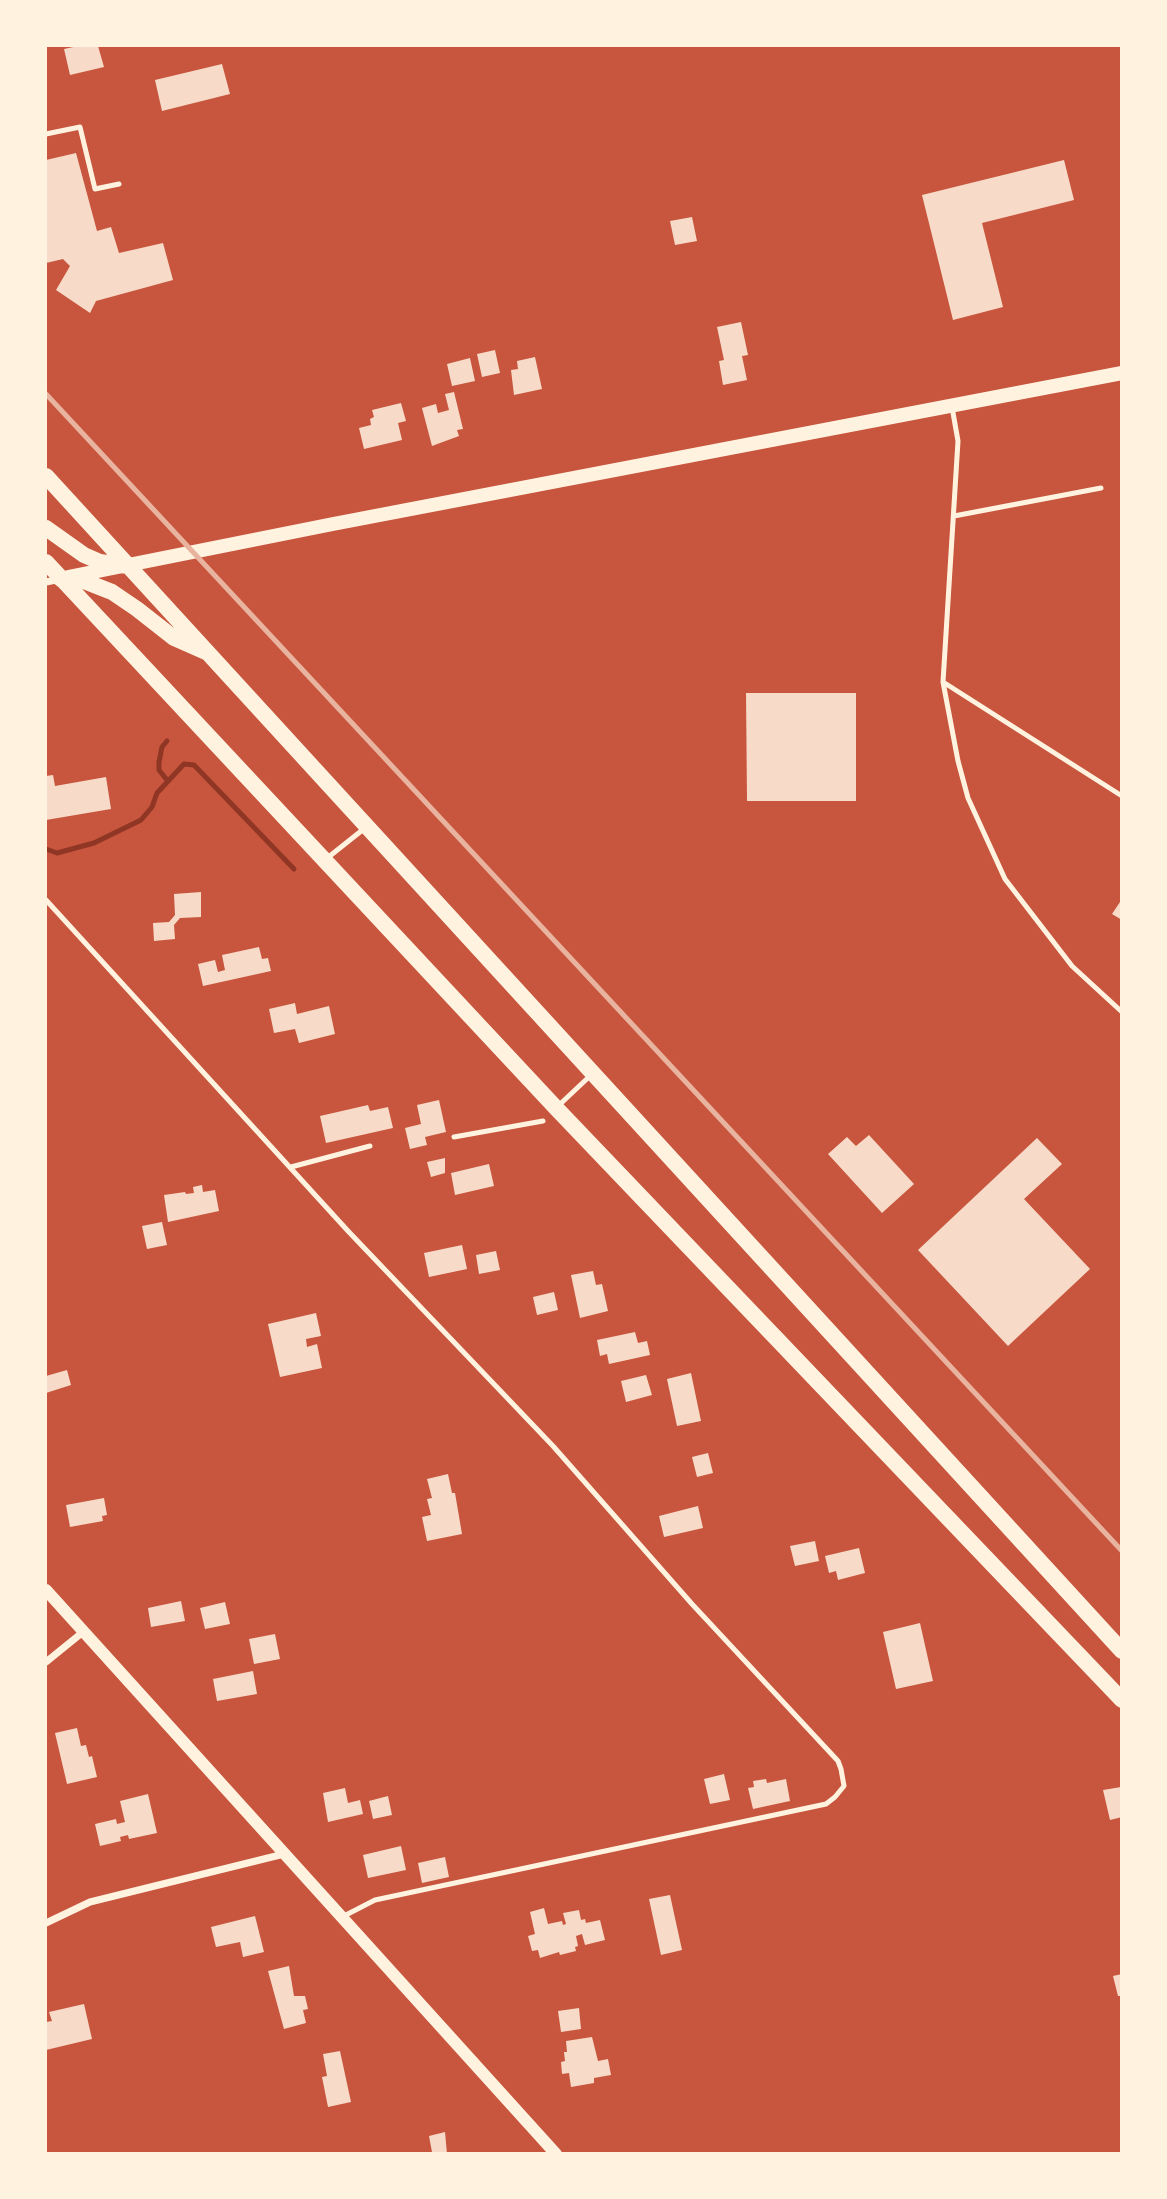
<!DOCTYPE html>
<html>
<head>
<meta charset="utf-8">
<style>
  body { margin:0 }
  #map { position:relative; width:1167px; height:2199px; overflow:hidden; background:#c8553d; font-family:Montserrat,sans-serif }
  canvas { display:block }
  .frame { position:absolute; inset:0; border:47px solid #fff3e0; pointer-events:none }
</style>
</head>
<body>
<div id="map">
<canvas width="1167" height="2199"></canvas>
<div class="frame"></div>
</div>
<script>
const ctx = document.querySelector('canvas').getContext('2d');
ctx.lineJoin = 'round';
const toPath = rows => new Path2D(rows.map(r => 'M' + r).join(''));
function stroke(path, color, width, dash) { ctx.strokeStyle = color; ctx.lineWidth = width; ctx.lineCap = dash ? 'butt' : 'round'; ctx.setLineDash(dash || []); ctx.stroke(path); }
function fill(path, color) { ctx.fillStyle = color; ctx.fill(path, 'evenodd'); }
stroke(toPath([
  [167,741,162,747,159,762,159,770,167,780],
  [46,849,57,853,94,843,141,820,152,807,157,793,184,764,194,765,294,869]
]), '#8f3625', 5);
fill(toPath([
  [78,46,98,46,104,67,70,75,64,49],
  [222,64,230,94,162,111,155,80],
  [76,153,97,231,111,227,119,253,163,243,173,280,96,301,90,313,56,290,70,266,63,259,46,263,46,160],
  [1064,160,1074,200,982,223,1003,307,953,320,922,195],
  [692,217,697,241,675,245,670,221],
  [741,322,748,355,742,356,747,380,723,385,719,361,724,360,717,327],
  [495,350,500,373,482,377,477,354],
  [535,357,542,389,514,395,511,370,518,369,517,361],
  [470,358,475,381,452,386,447,364],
  [454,392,463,429,457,430,459,436,432,446,422,408,436,404,438,413,449,410,445,394],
  [401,403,406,421,398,423,402,440,364,449,359,428,371,425,370,419,374,417,372,410],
  [746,693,856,693,856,801,747,801],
  [53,775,55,786,106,777,111,809,46,820,46,776],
  [201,892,201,917,180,918,174,925,175,939,154,941,153,923,169,922,175,915,174,894],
  [1122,899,1122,920,1112,914],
  [259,947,262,959,268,958,271,971,203,986,198,964,215,960,218,972,225,970,222,955],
  [295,1003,297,1014,329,1006,335,1034,299,1043,295,1029,274,1033,269,1009],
  [439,1100,446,1132,425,1137,427,1145,410,1149,405,1128,421,1124,417,1105],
  [368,1105,370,1111,388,1107,393,1128,326,1143,320,1116],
  [869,1135,914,1184,882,1213,828,1154,847,1137,856,1146],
  [1037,1138,1062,1164,1024,1199,1090,1269,1008,1346,918,1250],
  [445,1158,445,1173,431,1177,427,1162],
  [489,1164,494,1186,455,1195,451,1173],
  [202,1185,203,1192,215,1190,219,1211,168,1222,164,1195,185,1192,186,1194,194,1193,193,1187],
  [162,1222,167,1245,147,1249,142,1226],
  [462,1245,467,1269,429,1277,424,1253],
  [496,1251,500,1270,479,1274,476,1255],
  [593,1271,596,1285,602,1284,608,1311,580,1318,571,1275],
  [554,1292,558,1310,537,1315,533,1297],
  [316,1313,321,1336,306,1339,307,1347,317,1344,322,1368,280,1377,268,1324],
  [635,1332,638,1343,647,1341,650,1355,609,1364,607,1354,600,1356,597,1340],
  [67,1370,71,1385,46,1393,46,1376],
  [691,1373,701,1421,677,1426,667,1379],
  [646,1375,652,1395,626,1402,621,1381],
  [708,1453,713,1473,697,1477,692,1457],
  [448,1474,452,1493,455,1493,462,1534,427,1541,422,1517,431,1515,427,1499,432,1498,427,1479],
  [104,1498,107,1515,102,1516,103,1521,70,1527,66,1505],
  [698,1506,703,1528,664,1537,659,1516],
  [815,1541,819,1561,795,1566,790,1546],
  [859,1548,865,1573,838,1580,836,1571,829,1573,825,1556],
  [181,1601,185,1621,151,1627,148,1608],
  [225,1602,230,1624,205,1629,200,1608],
  [920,1623,933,1681,896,1689,883,1632],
  [275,1634,280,1659,254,1664,249,1639],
  [253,1671,257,1694,217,1701,213,1679],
  [77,1728,81,1746,86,1745,89,1757,92,1756,97,1777,67,1784,55,1733],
  [724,1774,730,1800,710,1804,704,1779],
  [766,1779,767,1783,786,1779,790,1801,753,1809,748,1788,754,1787,753,1781],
  [1121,1787,1122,1817,1110,1820,1103,1790],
  [345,1788,348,1803,360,1800,363,1814,328,1822,323,1793],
  [148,1794,157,1833,129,1839,128,1835,120,1837,121,1841,100,1846,95,1824,116,1819,117,1824,125,1822,120,1801],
  [388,1796,392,1815,373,1819,369,1801],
  [401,1846,406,1870,368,1878,363,1855],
  [445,1857,449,1877,422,1883,418,1863],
  [670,1895,682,1950,661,1955,649,1899],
  [544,1908,548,1924,562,1921,563,1925,566,1924,563,1913,579,1910,581,1920,585,1919,586,1923,600,1920,605,1940,585,1945,582,1934,576,1936,578,1946,575,1947,576,1951,560,1955,559,1952,540,1958,538,1950,532,1951,528,1936,535,1934,530,1912],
  [255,1916,264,1952,243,1957,240,1942,216,1947,211,1927],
  [289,1966,294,1996,305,1996,308,2009,303,2010,306,2023,284,2029,268,1971],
  [1122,1974,1122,1996,1118,1996,1113,1976],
  [84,2004,92,2039,46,2050,46,2022,52,2021,49,2012],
  [579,2008,581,2029,561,2032,558,2011],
  [592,2037,598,2061,608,2059,611,2075,594,2078,594,2083,571,2087,569,2073,562,2074,561,2062,565,2061,564,2052,567,2052,566,2041],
  [340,2051,351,2102,328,2107,322,2077,327,2076,323,2054],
  [445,2132,447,2154,432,2152,429,2136]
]), '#f7dbc8');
stroke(toPath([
  [46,134,80,127,95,189,119,184],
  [952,407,958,441,943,682,1122,796],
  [954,516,1101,488],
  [943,682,958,761,968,798,1005,879,1072,966,1122,1012],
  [326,859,365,828],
  [46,900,348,1231,553,1446,692,1604,838,1761,841,1769,844,1786,835,1797,826,1804,375,1900,342,1917],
  [557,1107,591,1075],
  [454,1137,543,1121],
  [291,1167,370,1146]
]), '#fff3e0', 5);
stroke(toPath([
  [46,582,61,579],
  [46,1662,83,1632],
  [46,1923,90,1902,284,1854]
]), '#fff3e0', 7);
stroke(toPath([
  [46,1590,556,2154]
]), '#fff3e0', 12);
stroke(toPath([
  [68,577,333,524,1122,373]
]), '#fff3e0', 14);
stroke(toPath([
  [46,476,1122,1651],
  [46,528,84,555,100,562,128,566],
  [46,562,556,1108,1122,1700],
  [61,579,84,581,112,592,137,609,174,638,208,653]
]), '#fff3e0', 16);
stroke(toPath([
  [46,394,1122,1551]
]), '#e9b49f', 5);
</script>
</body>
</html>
